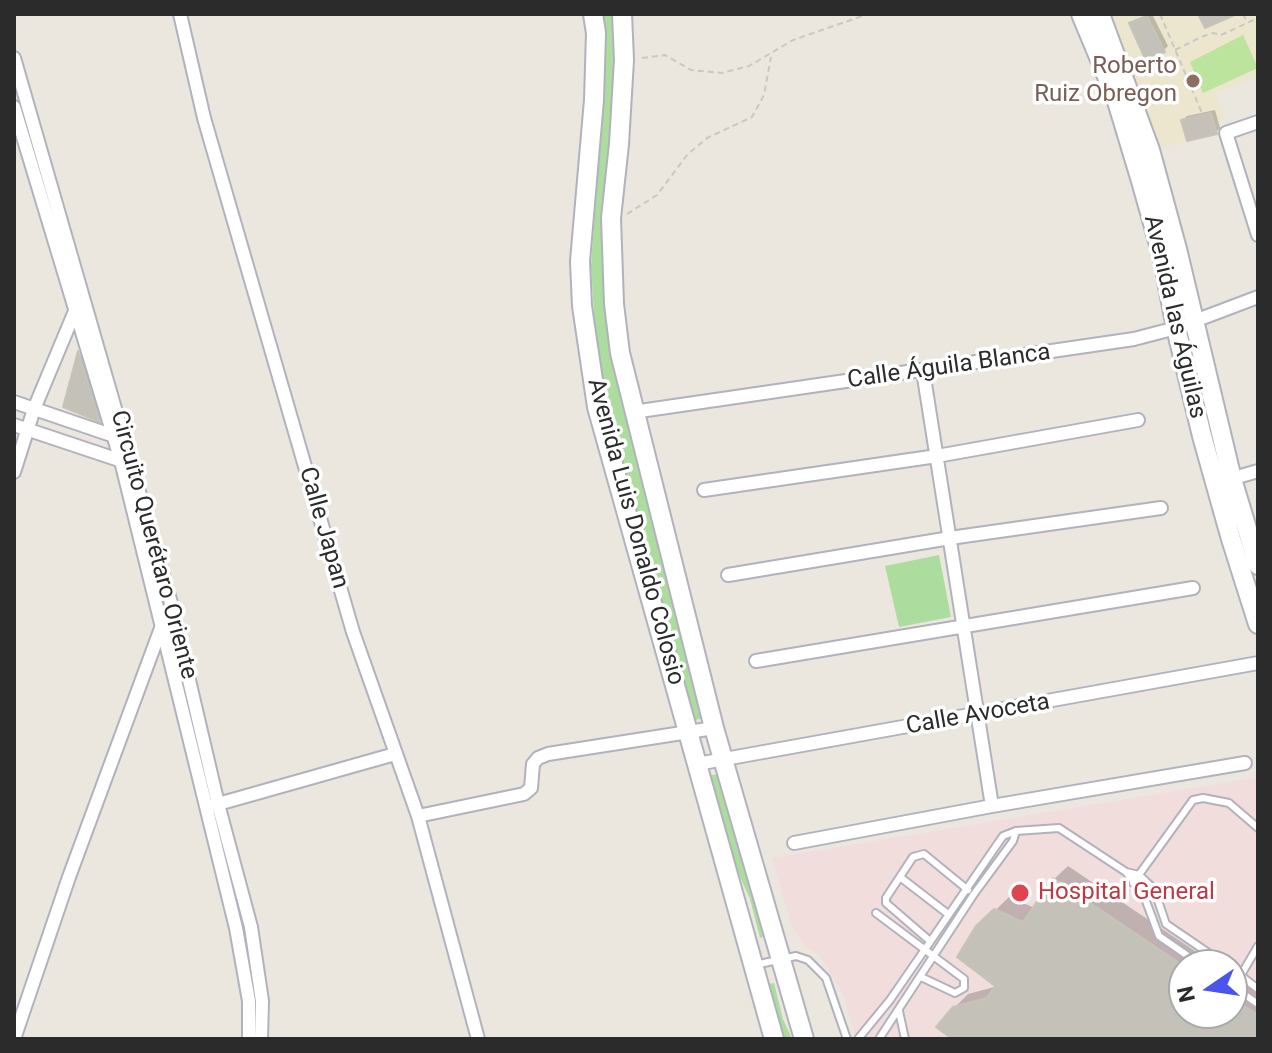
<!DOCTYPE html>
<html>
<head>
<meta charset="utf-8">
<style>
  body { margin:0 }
  #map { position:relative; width:1272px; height:1053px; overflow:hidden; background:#ebe7de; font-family:Roboto,sans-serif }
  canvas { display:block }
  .frame { position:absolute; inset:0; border:16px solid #2b2b2b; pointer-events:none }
  .north { position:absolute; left:1168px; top:949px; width:80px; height:80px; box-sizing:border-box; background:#fff; border:2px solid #aaa; border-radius:50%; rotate:257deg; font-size:22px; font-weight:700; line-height:32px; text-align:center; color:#2b2b2b }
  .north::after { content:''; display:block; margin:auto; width:28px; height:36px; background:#4b54eb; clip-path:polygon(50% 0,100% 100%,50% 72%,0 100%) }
</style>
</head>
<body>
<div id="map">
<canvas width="1272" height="1053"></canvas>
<div class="frame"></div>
<div class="north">N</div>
</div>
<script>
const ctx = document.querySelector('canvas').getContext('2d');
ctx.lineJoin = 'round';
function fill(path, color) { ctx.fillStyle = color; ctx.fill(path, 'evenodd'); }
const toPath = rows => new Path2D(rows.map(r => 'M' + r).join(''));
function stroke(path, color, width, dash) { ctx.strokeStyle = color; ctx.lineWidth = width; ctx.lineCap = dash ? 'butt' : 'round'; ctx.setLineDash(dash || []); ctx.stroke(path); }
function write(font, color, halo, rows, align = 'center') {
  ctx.font = font + ' Roboto,sans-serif'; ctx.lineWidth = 7; ctx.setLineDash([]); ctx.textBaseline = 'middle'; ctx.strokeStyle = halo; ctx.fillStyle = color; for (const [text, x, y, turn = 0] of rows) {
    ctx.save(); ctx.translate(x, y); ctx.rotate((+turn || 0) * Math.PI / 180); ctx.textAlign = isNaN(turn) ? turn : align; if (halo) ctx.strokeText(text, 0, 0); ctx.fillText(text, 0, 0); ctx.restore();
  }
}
fill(toPath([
  [1109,14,1258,14,1258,78,1216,92,1224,120,1214,123,1217,134,1156,149,1136,83]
]), '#ece6cf');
fill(toPath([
  [1258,777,1258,1039,856,1039,843,995,820,956,806,947,792,927,772,858],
  [1184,965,1232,965,1232,1013,1184,1013]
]), '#f1dedc');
fill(toPath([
  [604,14,614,14,617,49,616,375,707,717,692,721,611,425,597,361,591,266,603,93],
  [939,555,951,617,899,627,885,566],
  [723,774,768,935,760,938,750,899,732,859,710,775],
  [774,983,783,1019,792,1039,784,1039,768,984]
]), '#acdd9f');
fill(toPath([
  [1243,35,1258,68,1203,93,1190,62]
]), '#bce49c');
fill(toPath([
  [1152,14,1168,46,1164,50,1131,24],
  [1215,110,1220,128,1216,132,1183,120,1187,116],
  [82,350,102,416,99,419,65,406],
  [1068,866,1216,965,1184,965,1184,1013,1232,1013,1232,976,1258,993,1258,1039,955,1039,954,1008,968,994,998,986,978,927,1009,897,1035,908,1054,879]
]), '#0003');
const building = toPath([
  [1198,14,1237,14,1205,28,1198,14],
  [1147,16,1165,52,1146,61,1129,23,1147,16],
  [1211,113,1217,134,1187,141,1181,120,1211,113],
  [78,351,100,422,63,407,78,351],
  [1053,878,1184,966,1184,1013,1232,1013,1232,998,1258,1015,1258,1039,952,1039,936,1027,953,1007,987,998,995,986,957,957,976,926,994,909,1023,922,1053,878]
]);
fill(building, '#c4c1b9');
stroke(building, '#c7c3b8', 2);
const lane = toPath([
  [1126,872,1143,893,1159,936,1201,965],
  [900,877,948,914],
  [1133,883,1193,800,1203,798,1229,803,1258,828],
  [876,913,964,979,964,988,955,993,921,977],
  [930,941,886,903,886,898,913,857,924,854,968,890],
  [755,965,796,956,808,960,826,978,847,1039],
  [1232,969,1258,989],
  [1241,975,1258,946],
  [1232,986,1258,1004],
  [899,1011,905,1039],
  [858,1039,890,1000,1003,836,1016,831,1059,828,1126,872,1139,875,1154,889,1166,924,1226,965],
  [879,1039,974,894,1013,841,1016,831]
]);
const street = toPath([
  [180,14,204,118,353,632,418,816,478,1039],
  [14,58,171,603,218,804,251,927,262,1001,261,1039],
  [14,107,121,461,236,928,249,1001,249,1039],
  [1258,122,1226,133,1258,235],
  [923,371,992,806],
  [14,402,117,437],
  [633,412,1134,339,1176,328,1258,297],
  [14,425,125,462],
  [14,472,34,409,75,311],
  [1227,480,1258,471],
  [704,490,937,456,1138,420],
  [728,575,950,538,1161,508],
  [756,661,1193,588],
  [697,764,1258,663],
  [211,806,395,754],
  [418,816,524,794,531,788,533,764,538,758,548,754,714,728],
  [794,843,992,806,1245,763],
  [14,1039,69,877,161,628]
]);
const secondary = toPath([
  [593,14,596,33,594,100,580,261,582,306,597,407,774,1039],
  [622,14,624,60,619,144,611,218,614,304,620,353,714,728,804,1039],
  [1081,14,1116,98,1141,181,1162,255,1176,328,1202,436,1231,539,1258,624],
  [1100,14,1150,150,1177,249,1232,479,1258,565]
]);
stroke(lane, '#b1b2bd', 10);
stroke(street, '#b1b2bd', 16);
stroke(secondary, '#b1b2bd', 22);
stroke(toPath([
  [1160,14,1202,113],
  [1243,14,1247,22],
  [1175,50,1201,37,1213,33,1221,35,1258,18],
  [642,58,665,55,691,70,722,73,749,66,793,40,868,14],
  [627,214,657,195,687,155,707,138,752,117,764,95,771,57]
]), '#c8c8c8', 2, [6, 4]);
stroke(lane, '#fff', 6);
stroke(street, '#fff', 12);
stroke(secondary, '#fff', 18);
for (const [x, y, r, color] of [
  [1193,81,8,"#8d6e63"],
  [1020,893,10,"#e0444e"]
]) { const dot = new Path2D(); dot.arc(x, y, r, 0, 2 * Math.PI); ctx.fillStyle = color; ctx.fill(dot); stroke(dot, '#fff', 3); }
write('24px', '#785e54', '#fff', [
  ["Roberto",1177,67],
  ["Ruiz Obregon",1177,95]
], 'right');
write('24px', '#2b2b2b', '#fff', [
  ["Avenida las Águilas",1174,317,77],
  ["Calle Águila Blanca",949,367,-8],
  ["Calle Japan",323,528,74],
  ["Avenida Luis Donaldo Colosio",635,532,75],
  ["Circuito Querétaro Oriente",153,545,75],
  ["Calle Avoceta",978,715,-10]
]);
write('24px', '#be3a42', '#fff', [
  ["Hospital General",1038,893]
], 'left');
</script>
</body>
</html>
